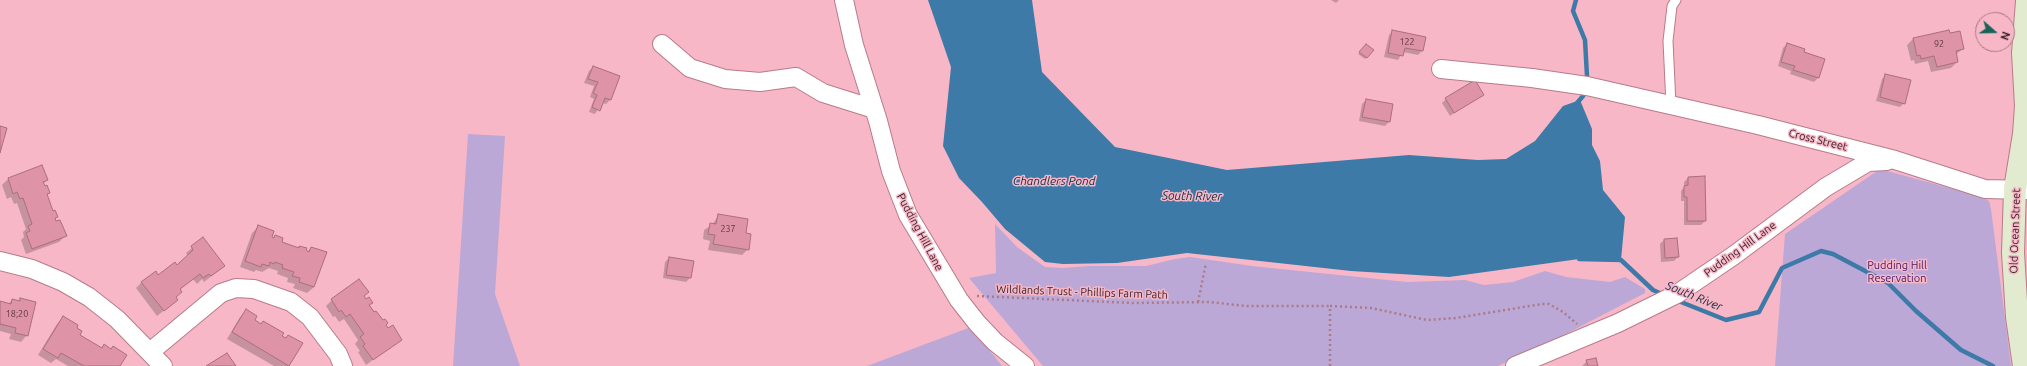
<!DOCTYPE html>
<html>
<head>
<meta charset="utf-8">
<style>
  body { margin:0 }
  #map { position:relative; width:2027px; height:366px; overflow:hidden; background:#f8b7c7; font-family:Ubuntu,sans-serif }
  canvas { display:block }
  .north { position:absolute; left:1975px; top:12px; width:40px; height:40px; box-sizing:border-box; background:#f8b7c7; border:1px solid #aa7985; border-radius:50%; rotate:110deg; font-size:11px; font-weight:700; line-height:16px; text-align:center; color:#341c22 }
  .north::after { content:''; display:block; margin:auto; width:14px; height:18px; background:#18635a; clip-path:polygon(50% 0,100% 100%,50% 72%,0 100%) }
</style>
</head>
<body>
<div id="map">
<canvas width="2027" height="366"></canvas>
<div class="north">N</div>
</div>
<script>
const ctx = document.querySelector('canvas').getContext('2d');
ctx.lineJoin = 'round';
function fill(path, color) { ctx.fillStyle = color; ctx.fill(path, 'evenodd'); }
const toPath = rows => new Path2D(rows.map(r => 'M' + r).join(''));
function stroke(path, color, width, dash) { ctx.strokeStyle = color; ctx.lineWidth = width; ctx.lineCap = dash ? 'butt' : 'round'; ctx.setLineDash(dash || []); ctx.stroke(path); }
function write(font, color, halo, rows, align = 'center') {
  ctx.font = font + ' Ubuntu,sans-serif'; ctx.lineWidth = 3; ctx.setLineDash([]); ctx.textBaseline = 'middle'; ctx.strokeStyle = halo; ctx.fillStyle = color; for (const [text, x, y, turn = 0] of rows) {
    ctx.save(); ctx.translate(x, y); ctx.rotate((+turn || 0) * Math.PI / 180); ctx.textAlign = isNaN(turn) ? turn : align; if (halo) ctx.strokeText(text, 0, 0); ctx.fillText(text, 0, 0); ctx.restore();
  }
}
fill(toPath([
  [468,134,505,136,495,294,520,366,453,366],
  [1880,169,1982,197,1989,201,1991,209,2011,366,1775,366,1785,234],
  [995,224,1017,247,1045,267,1063,268,1088,266,1146,266,1175,259,1190,257,1252,266,1407,282,1465,280,1484,285,1513,282,1545,271,1566,277,1610,282,1625,277,1645,289,1645,293,1558,338,1498,366,1043,366,969,278,996,273],
  [971,327,1002,366,867,366]
]), '#bba8d7');
fill(toPath([
  [928,0,1032,0,1042,72,1115,147,1227,170,1409,155,1478,160,1506,159,1535,141,1563,106,1580,100,1592,129,1592,145,1600,161,1603,190,1625,217,1621,260,1579,259,1449,277,1351,271,1187,253,1117,263,1063,264,1045,262,1005,229,982,202,959,178,943,146,951,67]
]), '#3d7aa7');
fill(toPath([
  [1331,0,1339,0,1336,3],
  [1393,31,1422,51,1418,55,1403,52,1398,60,1384,57,1389,35],
  [1950,34,1963,49,1955,55,1957,62,1951,68,1931,72,1928,61,1915,64,1914,60,1911,61,1907,45,1913,39],
  [1787,44,1803,53,1824,60,1818,78,1814,82,1790,74,1791,71,1778,66,1783,48],
  [1366,45,1372,50,1365,59,1358,54],
  [593,67,618,77,610,100,606,104,602,103,595,114,589,112,594,99,590,97,594,86,584,83,589,71],
  [1886,75,1904,103,1900,107,1876,101,1882,79],
  [1482,94,1450,116,1442,103,1446,99],
  [1366,100,1392,105,1389,122,1385,126,1359,121,1362,104],
  [1688,178,1705,221,1701,225,1684,225,1684,201,1681,201,1681,191,1684,187,1684,182],
  [8,179,47,180,43,184,49,193,46,195,54,218,65,236,59,242,26,254,21,240,24,237,23,232,26,229,17,203,14,204,11,197,7,199,2,185],
  [718,216,745,234,748,249,742,255,708,250,710,241,703,239,704,230,712,225],
  [258,227,270,238,273,239,276,236,281,242,298,248,300,247,307,252,311,248,314,287,307,293,293,288,295,284,287,282,288,278,277,274,278,271,269,268,262,272,256,270,254,272,240,267,252,233],
  [203,239,217,272,204,282,202,279,197,284,193,279,179,290,175,297,177,300,157,316,136,288,142,282,177,266,188,256,186,253],
  [1676,239,1678,257,1674,261,1661,262,1660,244,1664,240],
  [669,258,693,262,690,278,686,282,663,278,665,262],
  [363,296,388,330,401,339,366,365,358,352,360,351,355,344,358,340,344,319,339,322,335,316,333,317,326,306,332,300],
  [20,299,27,335,21,342,9,339,11,334,0,331,0,302,8,304,12,300,18,301],
  [246,311,254,321,281,336,288,366,274,366,227,339,240,317],
  [63,318,75,328,79,336,101,349,104,345,119,366,68,366,56,359,51,363,38,355,57,324],
  [1587,361,1597,366,1582,366]
]), '#0003');
stroke(toPath([
  [1576,0,1573,11,1585,40,1587,76],
  [1577,103,1583,96],
  [1579,259,1621,260,1653,290,1664,295],
  [1676,300,1726,320,1759,312,1782,268,1821,251,1833,254,1888,283,1916,311,1961,350,1993,366]
]), '#3d7aa7', 4.5);
const building = toPath([
  [1392,30,1426,37,1423,51,1405,48,1403,56,1388,53,1392,30],
  [1949,30,1950,33,1960,31,1964,49,1956,51,1958,62,1937,67,1934,56,1921,59,1920,55,1917,56,1913,38,1949,30],
  [1787,43,1805,49,1804,52,1825,59,1819,78,1793,70,1795,66,1781,62,1787,43],
  [1366,44,1374,50,1367,58,1359,52,1366,44],
  [593,66,620,76,611,100,605,98,600,111,592,107,597,95,593,93,598,82,588,79,593,66],
  [1885,74,1911,80,1905,104,1880,97,1885,74],
  [1475,80,1484,95,1454,113,1445,98,1475,80],
  [1366,99,1393,104,1390,122,1362,117,1366,99],
  [0,126,7,128,0,153,0,126],
  [42,165,48,180,43,182,45,186,47,185,50,193,47,194,53,211,55,210,58,217,55,218,56,221,60,220,67,236,32,249,26,233,30,231,28,226,32,224,23,198,20,199,17,192,13,194,8,178,42,165],
  [1705,176,1706,221,1687,221,1687,197,1684,197,1684,186,1688,185,1688,177,1705,176],
  [718,214,748,219,746,233,751,234,749,250,713,244,715,235,708,234,710,223,716,224,718,214],
  [258,225,274,231,272,237,274,238,275,235,283,238,282,242,299,248,299,246,307,248,306,250,309,252,311,247,327,252,314,287,299,282,300,278,292,276,294,272,282,268,283,265,275,262,274,264,270,262,269,266,262,264,261,267,245,261,258,225],
  [203,237,225,266,211,276,209,274,203,278,200,274,180,289,182,292,176,297,178,300,164,311,141,282,156,271,158,275,175,262,177,265,193,250,191,246,203,237],
  [1677,238,1679,257,1665,258,1664,239,1677,238],
  [669,257,694,261,691,278,666,275,669,257],
  [359,279,369,292,364,296,366,299,369,297,373,303,369,305,374,312,376,311,383,320,385,319,388,323,386,325,388,328,393,325,402,340,373,360,363,346,365,344,360,337,364,334,350,314,346,317,341,310,339,312,331,299,359,279],
  [20,298,36,302,28,336,15,333,16,328,0,324,0,301,11,304,12,299,20,301,20,298],
  [246,309,257,316,255,320,261,324,263,321,284,333,282,336,286,338,288,335,303,343,289,366,232,332,246,309],
  [63,316,78,325,77,328,82,331,80,335,102,348,104,344,111,349,113,346,127,355,120,366,84,366,61,353,58,358,43,349,63,316],
  [227,353,236,366,206,366,227,353],
  [1596,358,1598,366,1588,366,1586,360,1596,358]
]);
fill(building, '#df93a6');
stroke(building, '#aa6e7d', 1);
const service = toPath([
  [1671,105,1668,41,1672,6,1676,0]
]);
const minor = toPath([
  [844,0,854,45,878,121,891,171,908,215,959,300,977,323,995,342,1025,366],
  [662,44,690,68,725,79,760,82,796,77,823,93,874,109],
  [1441,69,1532,78,1587,86,1758,125,1895,160,1985,189,2027,190],
  [0,261,32,269,63,282,89,297,117,319,163,366],
  [150,352,221,293,236,288,254,289,291,302,310,317,338,354,343,366],
  [1515,366,1618,323,1677,294,1733,256,1826,187,1868,162,1887,161]
]);
const secondary = toPath([
  [2024,366,2017,317,2013,253,2015,189,2024,134,2026,106,2023,53,2027,1]
]);
stroke(service, '#b77b8a', 11);
stroke(minor, '#b77b8a', 20);
stroke(secondary, '#b77b8a', 24);
stroke(toPath([
  [977,296,1133,303,1209,302,1246,306,1330,306],
  [1198,302,1206,263],
  [1330,366,1330,306,1371,308,1427,320,1456,318,1542,304,1549,304,1563,312,1577,324]
]), '#ab7a86', 2.5, [2, 3]);
stroke(service, '#fff', 9);
stroke(minor, '#fff', 18);
stroke(secondary, '#e2ead0', 22);
write('9px', '#5f3a43', null, [
  ["122",1407,42],
  ["92",1939,44],
  ["237",728,229],
  ["18;20",17,314]
]);
write('11px', '#341c22', '#f8b7c7', [
  ["Cross Street",1818,140,14],
  ["Old Ocean Street",2015,231,-88],
  ["Pudding Hill Lane",920,232,62],
  ["Pudding Hill Lane",1740,249,-36],
  ["Wildlands Trust - Phillips Farm Path",1082,292,2]
]);
write('11px', '#45206b', '#f8b7c7', [
  ["Pudding Hill",1897,265],
  ["Reservation",1897,278]
]);
write('italic 12px', '#112c41', '#f8b7c7', [
  ["Chandlers Pond",1054,181],
  ["South River",1192,196,1],
  ["South River",1694,296,22]
]);
</script>
</body>
</html>
